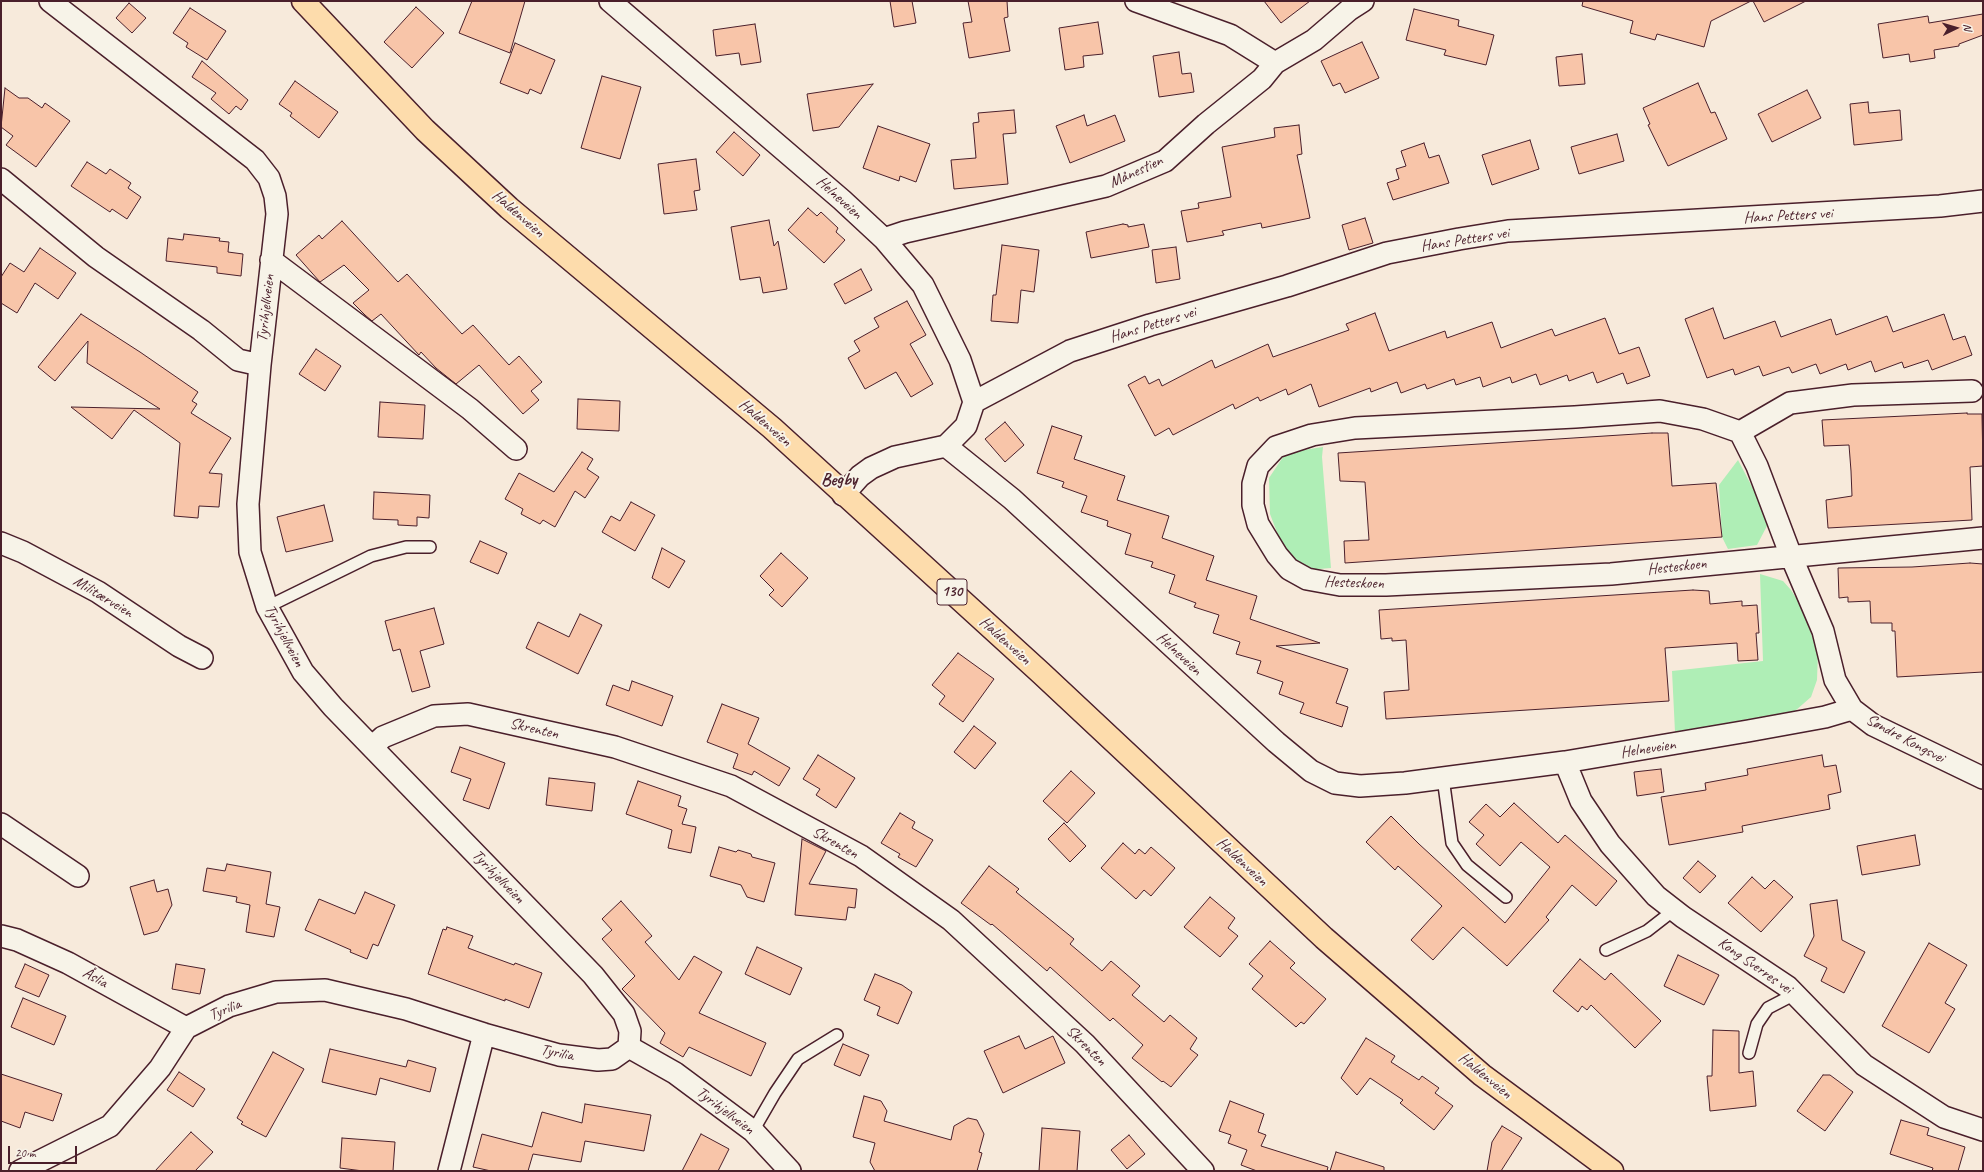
<!DOCTYPE html>
<html>
<head>
<meta charset="utf-8">
<style>
  body { margin:0 }
  #map { position:relative; width:1984px; height:1172px; overflow:hidden; background:#f7eadb; font-family:Caveat,sans-serif }
  canvas { display:block }
  .frame { position:absolute; inset:0; border:2px solid #4a1f2b; pointer-events:none }
  .north { position:absolute; left:1936px; top:8px; width:40px; height:40px; -webkit-text-stroke:3px #f7f3e8; paint-order:stroke; rotate:85deg; font-size:11px; font-weight:700; line-height:16px; text-align:center; color:#4a1f2b }
  .north::after { content:''; display:block; margin:auto; width:14px; height:18px; background:#4a1f2b; clip-path:polygon(50% 0,100% 100%,50% 72%,0 100%) }
  .scale { position:absolute; left:8px; top:1146px; width:69px; height:18px; box-sizing:border-box; border:2px solid #4a1f2b; border-top:0; padding-left:5px; font-size:12px; line-height:14px; white-space:nowrap; color:#4a1f2b; -webkit-text-stroke:3px #f7f3e8; paint-order:stroke }
</style>
</head>
<body>
<div id="map">
<canvas width="1984" height="1172"></canvas>
<div class="frame"></div>
<div class="north">N</div>
<div class="scale">20 m</div>
</div>
<script>
const ctx = document.querySelector('canvas').getContext('2d');
ctx.lineJoin = 'round';
function fill(path, color) { ctx.fillStyle = color; ctx.fill(path, 'evenodd'); }
const toPath = rows => new Path2D(rows.map(r => 'M' + r).join(''));
function stroke(path, color, width, dash) { ctx.strokeStyle = color; ctx.lineWidth = width; ctx.lineCap = dash ? 'butt' : 'round'; ctx.setLineDash(dash || []); ctx.stroke(path); }
function write(font, color, halo, rows, align = 'center') {
  ctx.font = font + ' Caveat,sans-serif'; ctx.lineWidth = 4; ctx.setLineDash([]); ctx.textBaseline = 'middle'; ctx.strokeStyle = halo; ctx.fillStyle = color; for (const [text, x, y, turn = 0] of rows) {
    ctx.save(); ctx.translate(x, y); ctx.rotate((+turn || 0) * Math.PI / 180); ctx.textAlign = isNaN(turn) ? turn : align; if (halo) ctx.strokeText(text, 0, 0); ctx.fillText(text, 0, 0); ctx.restore();
  }
}
fill(toPath([
  [1323,447,1322,457,1331,568,1307,570,1283,548,1270,514,1269,478,1283,457,1303,450],
  [1738,460,1759,500,1768,524,1757,545,1728,549,1722,537,1719,485],
  [1760,574,1783,581,1791,590,1800,604,1818,652,1817,680,1811,697,1795,711,1675,732,1672,671,1763,661]
]), '#afeeb6');
const building = toPath([
  [472,1,525,1,510,53,459,33,472,1],
  [890,1,912,1,916,23,894,27,890,1],
  [968,1,1007,1,1008,17,1004,18,1010,51,969,58,963,23,972,22,968,1],
  [1264,1,1310,1,1281,23,1264,1],
  [1583,1,1751,1,1711,21,1704,47,1657,34,1655,40,1630,33,1633,21,1582,6,1583,1],
  [1753,1,1806,1,1764,22,1753,1],
  [129,3,146,18,132,33,116,18,129,3],
  [416,7,444,33,412,68,384,42,416,7],
  [190,8,226,31,207,60,186,47,188,43,173,33,190,8],
  [1414,9,1459,20,1458,26,1494,35,1486,65,1444,55,1446,50,1406,40,1414,9],
  [1983,14,1983,35,1959,44,1959,46,1934,50,1935,58,1910,62,1909,54,1883,58,1878,24,1928,16,1929,23,1983,14],
  [1098,22,1103,54,1083,56,1084,67,1065,70,1059,28,1098,22],
  [755,24,761,62,741,65,739,53,716,56,713,30,755,24],
  [1362,42,1379,78,1345,93,1340,83,1333,86,1321,61,1362,42],
  [515,43,555,60,541,94,530,89,528,94,500,83,515,43],
  [1179,52,1182,74,1191,73,1194,92,1159,97,1153,56,1179,52],
  [1582,54,1585,84,1559,86,1556,57,1582,54],
  [202,61,248,100,241,110,236,106,229,114,211,99,216,93,192,77,202,61],
  [602,76,641,87,620,159,581,148,602,76],
  [295,81,338,112,319,138,290,116,292,113,279,104,295,81],
  [1698,83,1711,113,1715,112,1727,139,1668,166,1648,125,1650,124,1643,108,1698,83],
  [873,84,839,127,813,131,807,94,873,84],
  [5,88,19,98,28,98,42,108,45,103,70,121,36,167,6,145,13,136,1,127,5,88],
  [1807,90,1821,118,1772,142,1758,114,1807,90],
  [1868,102,1869,113,1900,110,1902,140,1854,145,1850,104,1868,102],
  [1014,110,1016,133,1003,134,1008,184,954,189,951,160,976,158,973,123,979,122,978,113,1014,110],
  [1084,115,1087,126,1115,115,1125,141,1070,163,1056,126,1084,115],
  [1299,125,1302,154,1297,155,1310,218,1262,228,1261,223,1222,231,1224,235,1187,242,1181,211,1199,208,1198,203,1231,197,1222,147,1275,137,1274,128,1299,125],
  [878,126,930,144,916,182,900,176,899,181,863,168,878,126],
  [734,132,760,155,743,176,716,152,734,132],
  [1617,134,1624,161,1579,174,1571,147,1617,134],
  [1530,140,1539,169,1492,185,1482,155,1530,140],
  [1424,143,1429,158,1439,155,1449,183,1393,200,1387,183,1399,179,1396,169,1406,166,1401,151,1424,143],
  [696,159,700,190,694,191,697,210,664,214,658,164,696,159],
  [87,162,106,174,110,169,131,183,128,188,141,197,127,219,112,209,110,212,71,186,87,162],
  [808,208,817,216,821,212,838,228,836,232,845,240,824,263,788,230,808,208],
  [1365,218,1373,243,1349,250,1342,225,1365,218],
  [769,220,774,246,778,241,787,289,763,293,760,277,740,280,731,227,769,220],
  [342,221,398,282,407,274,462,334,473,325,509,365,519,356,542,382,531,391,539,400,523,414,479,365,456,384,436,368,421,352,419,355,381,314,372,321,365,315,353,303,369,290,344,265,320,282,296,255,319,235,322,239,342,221],
  [1123,224,1128,225,1128,227,1144,224,1149,247,1091,258,1086,232,1123,224],
  [184,234,220,238,219,241,229,242,228,252,243,254,241,276,217,273,217,267,166,261,168,238,183,240,184,234],
  [1002,245,1039,250,1034,292,1021,290,1018,323,991,321,993,295,996,295,1002,245],
  [1176,247,1180,279,1156,283,1152,250,1176,247],
  [40,248,76,273,58,299,35,283,17,313,1,303,1,277,10,263,24,272,40,248],
  [861,269,872,290,845,304,834,284,861,269],
  [907,301,926,335,910,344,933,384,911,397,896,372,865,389,848,358,860,351,854,341,879,327,874,318,907,301],
  [1713,308,1724,339,1775,321,1781,337,1831,319,1836,335,1887,316,1893,332,1944,314,1953,340,1965,336,1972,355,1932,370,1928,360,1904,368,1902,362,1875,372,1871,361,1848,370,1846,364,1820,374,1816,364,1792,373,1789,367,1763,376,1759,366,1735,375,1733,369,1707,378,1685,319,1713,308],
  [1375,313,1389,351,1445,331,1447,338,1492,322,1501,348,1552,329,1555,336,1605,318,1619,354,1639,347,1650,376,1627,384,1623,373,1597,383,1593,372,1569,381,1567,375,1540,385,1536,374,1512,383,1510,377,1483,387,1480,377,1456,385,1454,379,1427,389,1425,384,1401,393,1397,382,1371,392,1370,388,1319,407,1311,384,1288,395,1286,389,1260,401,1258,397,1235,409,1233,404,1173,435,1169,428,1155,436,1128,385,1145,376,1149,384,1159,379,1162,386,1212,360,1215,368,1268,344,1273,357,1349,330,1346,324,1375,313],
  [81,314,140,352,198,392,192,401,197,404,191,413,231,438,209,473,222,474,219,507,199,506,198,518,174,516,180,443,134,410,112,439,71,407,160,409,87,363,88,341,55,381,38,367,81,314],
  [316,349,341,366,325,391,299,374,316,349],
  [578,399,620,401,619,431,577,429,578,399],
  [380,402,425,405,423,439,378,437,380,402],
  [1967,413,1967,414,1982,414,1983,466,1970,467,1972,520,1828,528,1826,500,1852,496,1851,471,1849,445,1824,446,1822,420,1967,413],
  [1005,422,1024,445,1005,462,985,439,1005,422],
  [1052,426,1082,436,1074,459,1125,476,1117,500,1169,516,1162,538,1214,556,1206,580,1257,596,1250,619,1320,643,1276,646,1348,669,1336,703,1348,707,1342,727,1300,713,1304,703,1279,694,1283,682,1257,673,1261,661,1236,654,1240,642,1213,633,1219,615,1194,607,1196,603,1169,593,1175,575,1151,567,1153,562,1125,554,1131,534,1107,526,1108,521,1081,512,1087,496,1062,487,1064,482,1037,473,1052,426],
  [1652,433,1668,433,1672,486,1716,483,1722,537,1345,563,1344,541,1369,540,1365,482,1340,481,1338,453,1652,433],
  [582,452,593,459,587,469,599,477,585,498,575,491,555,527,543,520,540,524,521,514,523,509,505,499,519,473,554,492,582,452],
  [374,492,430,495,429,518,417,517,417,526,398,525,398,520,373,519,374,492],
  [631,502,655,515,635,551,602,532,611,516,620,521,631,502],
  [324,505,333,541,286,552,277,517,324,505],
  [480,541,507,553,498,574,470,562,480,541],
  [662,548,685,561,669,588,652,578,662,548],
  [781,553,808,578,782,607,769,595,774,590,760,576,781,553],
  [1970,563,1983,564,1983,672,1897,677,1895,631,1892,631,1892,623,1871,623,1870,601,1848,602,1848,597,1839,598,1838,568,1912,567,1970,563],
  [1693,590,1709,591,1710,604,1742,601,1742,606,1757,605,1759,633,1756,633,1758,660,1738,661,1737,643,1665,648,1669,701,1386,719,1384,692,1409,690,1406,640,1392,641,1392,638,1381,639,1379,610,1693,590],
  [434,608,444,644,420,651,430,687,412,692,400,649,393,651,385,621,434,608],
  [580,614,602,625,578,674,526,648,538,622,569,637,580,614],
  [958,653,994,679,963,722,939,704,945,696,932,685,958,653],
  [632,681,673,696,662,726,606,705,613,685,629,691,632,681],
  [722,704,759,718,748,744,790,768,779,786,754,771,752,775,733,768,738,754,707,742,722,704],
  [974,726,996,743,975,769,954,752,974,726],
  [460,747,505,763,489,809,463,800,471,779,451,772,460,747],
  [818,755,855,778,836,808,816,795,820,789,803,779,818,755],
  [1822,755,1824,767,1836,765,1841,792,1828,795,1830,809,1742,826,1743,832,1669,845,1661,797,1706,790,1705,783,1748,775,1747,769,1822,755],
  [1661,769,1664,792,1637,796,1634,772,1661,769],
  [1071,771,1095,793,1067,823,1043,801,1071,771],
  [549,778,595,783,592,811,546,805,549,778],
  [638,781,681,796,678,806,687,809,682,824,696,827,691,853,668,848,672,830,626,814,638,781],
  [1514,803,1558,843,1565,835,1617,881,1596,906,1572,885,1546,917,1549,920,1507,966,1463,927,1433,960,1411,940,1442,906,1398,866,1395,870,1366,842,1391,816,1419,844,1505,923,1550,867,1521,842,1500,866,1476,844,1484,835,1469,822,1486,804,1500,817,1514,803],
  [900,813,915,822,912,828,933,840,916,867,898,857,900,854,881,843,900,813],
  [1064,823,1086,846,1070,862,1048,839,1064,823],
  [1915,835,1920,865,1862,875,1857,846,1915,835],
  [802,839,826,851,809,884,857,889,855,908,848,907,846,920,795,915,802,839],
  [1123,843,1135,854,1139,849,1145,854,1151,847,1175,868,1151,896,1144,890,1136,899,1101,868,1123,843],
  [719,847,736,852,738,850,751,854,752,857,775,863,764,902,747,897,741,885,710,876,719,847],
  [1698,861,1716,876,1700,893,1683,878,1698,861],
  [227,864,271,872,266,904,280,907,274,937,246,932,250,905,236,902,237,897,203,891,207,868,225,871,227,864],
  [989,866,1019,889,1016,892,1074,939,1070,944,1102,971,1111,961,1140,986,1132,995,1164,1022,1170,1015,1197,1038,1190,1049,1198,1055,1171,1087,1163,1081,1162,1082,1132,1058,1143,1045,1113,1018,1110,1021,1050,967,1047,971,992,924,991,925,961,903,989,866],
  [1752,877,1765,889,1774,880,1793,897,1761,932,1728,903,1752,877],
  [154,880,157,892,168,889,172,905,158,931,144,935,130,887,154,880],
  [365,892,395,905,378,946,373,944,367,959,350,952,351,950,305,930,319,899,355,914,365,892],
  [1210,897,1235,918,1228,928,1238,936,1220,957,1184,927,1210,897],
  [1837,900,1842,940,1865,952,1844,993,1821,981,1827,968,1804,956,1814,936,1810,904,1837,900],
  [621,901,652,936,645,942,679,980,694,956,722,972,699,1013,766,1043,751,1076,689,1047,683,1057,660,1043,665,1033,622,989,635,976,602,939,612,930,602,919,621,901],
  [447,927,473,936,468,948,514,965,515,963,542,973,529,1008,505,999,505,1001,428,974,443,929,446,930,447,927],
  [1270,941,1295,963,1290,968,1326,999,1304,1024,1301,1022,1296,1027,1252,989,1263,976,1249,964,1270,941],
  [1929,943,1967,965,1945,1003,1955,1009,1929,1053,1882,1026,1929,943],
  [757,947,802,968,790,995,745,974,757,947],
  [1678,955,1719,975,1704,1005,1664,986,1678,955],
  [1580,959,1605,980,1611,973,1661,1021,1635,1048,1591,1005,1587,1010,1582,1006,1578,1012,1553,991,1580,959],
  [25,964,49,975,39,997,15,987,25,964],
  [176,964,205,969,200,994,172,989,176,964],
  [875,974,902,985,912,992,898,1024,877,1015,880,1007,864,1000,875,974],
  [23,998,66,1016,54,1045,11,1027,23,998],
  [1713,1030,1739,1031,1739,1073,1753,1071,1756,1106,1710,1111,1707,1076,1712,1076,1713,1030],
  [1019,1036,1025,1049,1053,1036,1065,1063,1003,1093,984,1051,1019,1036],
  [1366,1038,1395,1056,1391,1062,1419,1080,1422,1076,1439,1088,1435,1093,1453,1106,1434,1130,1400,1103,1403,1100,1370,1078,1357,1095,1341,1078,1366,1038],
  [843,1044,869,1055,860,1076,834,1065,843,1044],
  [330,1049,406,1067,408,1060,436,1068,430,1092,380,1078,376,1095,322,1082,330,1049],
  [273,1052,304,1069,266,1137,241,1124,243,1122,237,1118,273,1052],
  [179,1072,205,1089,193,1107,167,1090,179,1072],
  [1,1074,62,1094,53,1121,25,1112,20,1128,1,1121,1,1074],
  [1823,1075,1830,1075,1853,1092,1825,1131,1797,1111,1823,1075],
  [864,1096,881,1101,887,1111,884,1121,951,1140,954,1126,968,1118,977,1120,984,1134,979,1152,982,1153,977,1171,875,1171,870,1162,875,1143,853,1137,864,1096],
  [1230,1101,1264,1114,1258,1132,1266,1135,1261,1146,1328,1167,1327,1171,1257,1171,1241,1165,1247,1150,1228,1143,1231,1135,1219,1131,1230,1101],
  [585,1104,651,1115,644,1151,585,1141,581,1162,533,1154,528,1171,491,1171,473,1167,482,1134,532,1147,542,1112,582,1123,585,1104],
  [1901,1120,1929,1128,1927,1135,1965,1147,1958,1171,1932,1171,1933,1168,1890,1154,1901,1120],
  [1502,1126,1522,1138,1501,1171,1487,1171,1492,1142,1502,1126],
  [1042,1128,1080,1131,1077,1171,1039,1171,1042,1128],
  [191,1132,213,1152,195,1171,155,1171,191,1132],
  [701,1134,729,1149,718,1171,682,1171,701,1134],
  [1129,1135,1145,1154,1127,1169,1111,1150,1129,1135],
  [342,1138,395,1142,393,1171,363,1171,340,1168,342,1138],
  [1336,1152,1384,1167,1384,1171,1330,1171,1336,1152]
]);
fill(building, '#f8c5a9');
stroke(building, '#4a1f2b', 1);
const service = toPath([
  [267,607,371,556,406,547,430,547],
  [1443,778,1452,843,1467,865,1506,897],
  [1606,950,1647,931,1674,910],
  [1749,1053,1757,1024,1768,1008,1795,994],
  [753,1131,775,1093,798,1059,837,1035]
]);
const minor = toPath([
  [50,1,255,160,269,178,275,196,277,214,260,365,248,504,250,552,267,607,303,672,333,707,593,975,624,1014,630,1031,629,1047],
  [610,1,842,200,884,239,923,285,960,360,974,402,966,426,946,446,895,457,871,468,860,476,843,495],
  [1136,1,1230,35,1275,63],
  [1,179,96,257,201,330,238,360,260,365],
  [884,239,905,232,1106,186,1165,161,1206,124,1262,79,1275,63,1314,40,1349,10,1363,1],
  [271,260,470,409,516,449],
  [1972,391,1853,395,1790,403,1740,432,1757,466,1791,556,1823,631,1835,680,1852,709,1873,725,1983,778],
  [974,402,1070,351,1150,325,1287,286,1387,253,1459,239,1508,231,1940,206,1983,201],
  [1740,432,1703,419,1660,411,1575,417,1355,428,1312,435,1276,447,1258,466,1253,484,1253,505,1258,524,1277,555,1289,569,1307,579,1340,585,1386,585,1611,574,1983,538],
  [946,446,1012,499,1276,742,1311,771,1335,783,1360,786,1405,783,1565,762,1748,731,1825,717,1852,709],
  [1,543,23,552,98,592,179,646,202,658],
  [372,747,383,737,434,716,468,714,615,747,731,786,861,856,951,920,1085,1044,1203,1171],
  [1565,762,1581,801,1610,844,1656,896,1683,917,1788,987,1864,1065,1944,1117,1983,1130],
  [1,824,78,876],
  [1,936,17,940,68,963,186,1028],
  [629,1047,675,1073,753,1131,790,1171],
  [20,1171,110,1126,160,1068,186,1028,229,1006,276,992,325,990,406,1009,484,1034,559,1055,598,1060,612,1059,629,1047],
  [449,1171,484,1034]
]);
const primary = toPath([
  [303,1,425,130,509,208,772,428,1041,673,1324,938,1482,1075,1612,1171]
]);
stroke(service, '#4a1f2b', 14);
stroke(minor, '#4a1f2b', 24);
stroke(primary, '#4a1f2b', 25);
stroke(service, '#f7f3e8', 11);
stroke(minor, '#f7f3e8', 21);
stroke(primary, '#fddcac', 22);
for (const [x, y, w] of [
  [952,592,30]
]) { const box = new Path2D(); box.roundRect(x - w / 2, y - 13, w, 26, 3); ctx.fillStyle = '#f7f3e8'; ctx.fill(box); stroke(box, '#4a1f2b', 1); }
write('bold 15px', '#4a1f2b', null, [
  ["130",952,592]
]);
write('16px', '#4a1f2b', '#f7f3e8', [
  ["Månestien",1136,172,-25],
  ["Helneveien",839,198,42],
  ["Haldenveien",518,214,41],
  ["Hans Petters vei",1788,216,-3],
  ["Hans Petters vei",1465,240,-9],
  ["Tyrihjellveien",266,308,-84],
  ["Hans Petters vei",1153,325,-17],
  ["Haldenveien",765,423,41],
  ["Hesteskoen",1677,567,-6],
  ["Hesteskoen",1354,583,2],
  ["Militærveien",103,597,31],
  ["Tyrihjellveien",284,636,62],
  ["Haldenveien",1005,641,42],
  ["Helneveien",1179,654,43],
  ["Skrenten",534,729,13],
  ["Søndre Kongsvei",1905,739,28],
  ["Helneveien",1648,749,-9],
  ["Skrenten",835,843,29],
  ["Haldenveien",1242,862,43],
  ["Tyrihjellveien",498,877,46],
  ["Kong Sverres vei",1755,966,35],
  ["Åslia",95,978,29],
  ["Tyrilia",225,1010,-23],
  ["Skrenten",1086,1046,45],
  ["Tyrilia",557,1053,11],
  ["Haldenveien",1485,1076,39],
  ["Tyrihjellveien",725,1111,37]
]);
write('bold 18px', '#4a1f2b', '#f7f3e8', [
  ["Begby",839,480]
]);
</script>
</body>
</html>
